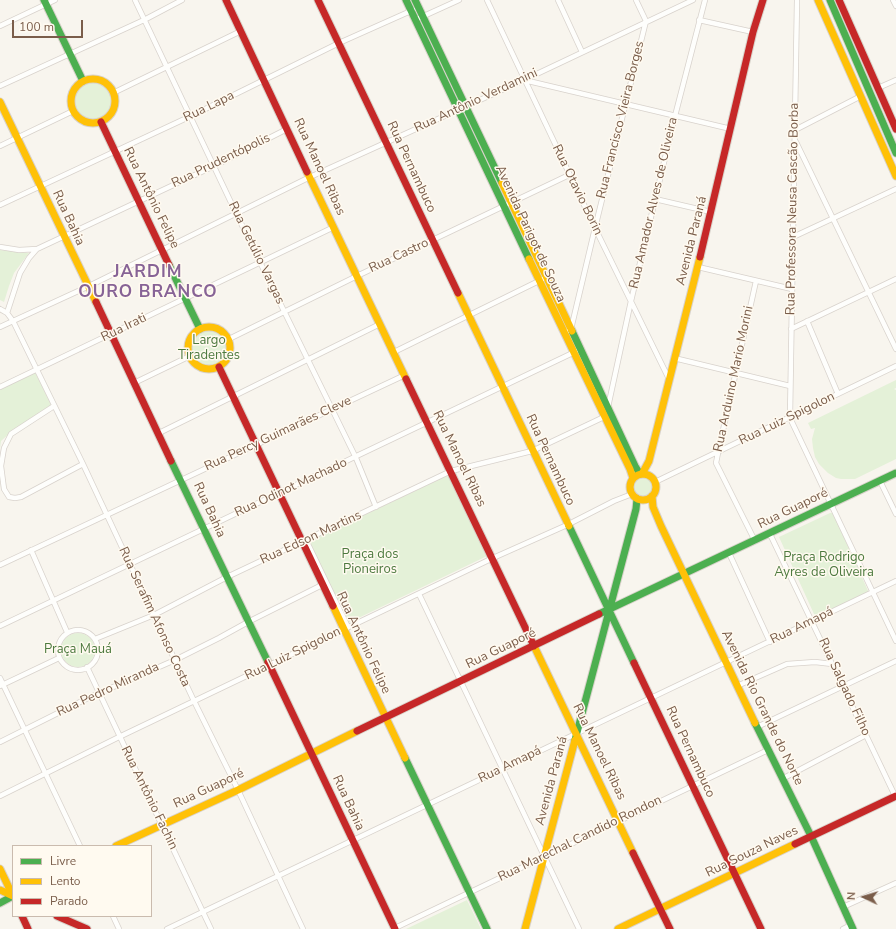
<!DOCTYPE html>
<html>
<head>
<meta charset="utf-8">
<style>
  body { margin:0 }
  #map { position:relative; width:896px; height:929px; overflow:hidden; background:#f8f5ee; font-family:"Nunito Sans",sans-serif }
  canvas { display:block }
  .legend { position:absolute; left:12px; top:845px; width:140px; height:72px; box-sizing:border-box; background:#fffaf0; border:1px solid #cabbae; margin:0; padding:5px 7px; list-style:none; font-size:12px; color:#7a5d4a }
  .legend li { display:flex; align-items:center; gap:8px; height:20px }
  .legend b { width:20px; border:1px solid #cabbae }
  .north { position:absolute; left:844px; top:877px; width:40px; height:40px; -webkit-text-stroke:3px #fffaf0; paint-order:stroke; rotate:274deg; font-size:11px; font-weight:700; line-height:16px; text-align:center; color:#7a5d4a }
  .north::after { content:''; display:block; margin:auto; width:14px; height:18px; background:#7a5d4a; clip-path:polygon(50% 0,100% 100%,50% 72%,0 100%) }
  .scale { position:absolute; left:12px; top:20px; width:71px; height:18px; box-sizing:border-box; border:2px solid #7a5d4a; border-top:0; padding-left:5px; font-size:12px; line-height:14px; white-space:nowrap; color:#7a5d4a; -webkit-text-stroke:3px #fffaf0; paint-order:stroke }
</style>
</head>
<body>
<div id="map">
<canvas width="896" height="929"></canvas>
<ul class="legend">
<li><b style="height:5px;background:#4caf50"></b>Livre</li>
<li><b style="height:5px;background:#ffc107"></b>Lento</li>
<li><b style="height:5px;background:#c62828"></b>Parado</li>
</ul>
<div class="north">N</div>
<div class="scale">100 m</div>
</div>
<script>
const ctx = document.querySelector('canvas').getContext('2d');
ctx.lineJoin = 'round';
function fill(path, color) { ctx.fillStyle = color; ctx.fill(path, 'evenodd'); }
const toPath = rows => new Path2D(rows.map(r => 'M' + r).join(''));
function stroke(path, color, width, dash) { ctx.strokeStyle = color; ctx.lineWidth = width; ctx.lineCap = dash ? 'butt' : 'round'; ctx.setLineDash(dash || []); ctx.stroke(path); }
function write(font, color, halo, rows, align = 'center') {
  ctx.font = font + ' "Nunito Sans",sans-serif'; ctx.lineWidth = 3; ctx.setLineDash([]); ctx.textBaseline = 'middle'; ctx.strokeStyle = halo; ctx.fillStyle = color; for (const [text, x, y, turn = 0] of rows) {
    ctx.save(); ctx.translate(x, y); ctx.rotate((+turn || 0) * Math.PI / 180); ctx.textAlign = isNaN(turn) ? turn : align; if (halo) ctx.strokeText(text, 0, 0); ctx.fillText(text, 0, 0); ctx.restore();
  }
}
fill(toPath([
  '75 101a18 18 0 1 1 36 0a18 18 0 1 1-36 0Z',
  [0,250,29,253,14,273,9,286,4,302,0,300],
  '191 348a18 18 0 1 1 36 0a18 18 0 1 1-36 0Z',
  [35,372,51,405,11,432,1,441,0,448,0,388],
  [896,380,896,388,894,389,896,390,896,459,855,479,841,479,836,478,828,473,819,464,815,457,813,448,812,439,815,428,811,429,808,423],
  [446,476,449,477,487,556,348,623,310,543,310,541],
  '633 487a10 10 0 1 1 20 0a10 10 0 1 1-20 0Z',
  [830,513,833,513,869,593,819,616,816,616,814,614,779,537],
  '61 650a17 17 0 1 1 34 0a17 17 0 1 1-34 0Z',
  [467,900,481,929,406,929]
]), '#e4f1d8');
const street = toPath([
  [135,0,236,213,356,458,376,507],
  [487,0,595,228,669,379],
  [558,0,582,52],
  [797,0,790,418,896,641],
  [893,0,896,6],
  [415,20,459,0],
  [699,20,753,32],
  [0,26,55,0],
  [524,80,731,129],
  [0,86,144,20,182,0],
  [878,88,896,80],
  [113,93,241,31],
  [795,130,861,96],
  [796,142,896,349],
  [0,146,73,111],
  [655,199,711,212],
  [0,205,191,116,339,43,413,10],
  [793,237,896,189],
  [0,247,19,250,37,249,214,166,287,129],
  [698,267,792,289],
  [0,309,7,313,13,321,83,464,194,701,238,790,303,929],
  [7,313,20,273,29,258,36,250],
  [807,321,838,394],
  [0,327,87,287,310,177,524,80,693,0],
  [791,329,896,279],
  [564,333,571,329,595,228,646,21,636,0],
  [229,339,357,276,569,175],
  [394,352,547,277],
  [674,358,790,386],
  [134,383,190,356],
  [0,387,334,227],
  [54,406,11,434,4,448,1,466,4,489,9,497,15,498,21,497,83,464],
  [608,407,631,301,675,116,705,0],
  [159,433,380,324],
  [880,481,896,514],
  [655,482,896,366],
  [770,534,896,798],
  [306,540,348,627],
  [755,541,716,463,718,453,756,281],
  [31,550,67,632],
  [729,553,770,642],
  [0,565,405,375],
  [419,594,579,929],
  [0,626,581,349],
  '58 650a20 20 0 1 1 40 0a20 20 0 1 1-40 0Z',
  [95,639,154,615,227,577,451,471,532,451,604,417,604,416],
  [87,667,211,929],
  [0,678,80,846],
  [0,686,59,658],
  [737,686,787,664,815,662,832,664],
  [757,727,896,661],
  [0,742,88,698,175,660,219,638,248,622,322,585],
  [782,779,866,735],
  [0,796,119,737,493,558,567,525,614,501,632,494],
  [843,907,896,883],
  [113,916,119,929],
  [167,929,896,581],
  [393,929,768,750],
  [843,929,851,925]
]);
const fast = toPath([
  [44,0,83,81],
  [406,0,529,259],
  [415,0,502,183],
  [830,0,896,153],
  [169,265,200,329],
  [572,331,635,466,640,474],
  [171,461,268,662],
  [569,526,634,663],
  [599,614,896,473],
  [755,723,811,836,853,929],
  [575,740,636,509,637,499],
  [405,758,487,929],
  [0,903,13,896]
]);
const slow = toPath([
  [818,0,896,176],
  '71 101a22 22 0 1 1 44 0a22 22 0 1 1-44 0Z',
  [0,102,96,302],
  [307,172,406,379],
  [502,183,572,331],
  [529,259,630,469,633,478],
  [458,293,569,526],
  '188 348a21 21 0 1 1 42 0a21 21 0 1 1-42 0Z',
  '630 487a13 13 0 1 1 26 0a13 13 0 1 1-26 0Z',
  [642,474,649,461,700,257],
  [652,496,653,507,661,526,755,723],
  [333,606,405,758],
  [534,646,633,853],
  [116,846,238,790,357,731],
  [0,869,13,896],
  [0,890,13,896],
  [525,929,575,740],
  [618,929,795,844]
]);
const jam = toPath([
  [226,0,307,172],
  [318,0,458,293],
  [839,0,896,129],
  [101,122,169,265],
  [700,257,753,32,763,0],
  [96,302,171,461],
  [219,367,333,606],
  [406,379,534,646],
  [268,662,395,929],
  [634,663,761,929],
  [357,731,599,614],
  [795,844,896,796],
  [633,853,670,929],
  [22,916,28,929],
  [57,916,87,929]
]);
stroke(street, '#d8d2cc', 6);
stroke(fast, '#d8d2ca', 9);
stroke(slow, '#d8d2ca', 9);
stroke(jam, '#d8d2ca', 9);
stroke(street, '#fefefc', 4.5);
stroke(fast, '#4caf50', 7);
stroke(slow, '#ffc107', 7);
stroke(jam, '#c62828', 7);
write('13px', '#7a5d4a', '#fffaf0', [
  ["Rua Antônio Verdamini",476,101,-25],
  ["Rua Lapa",209,107,-26],
  ["Rua Francisco Vieira Borges",621,120,-76],
  ["Rua Prudentópolis",221,161,-26],
  ["Rua Manoel Ribas",319,167,65],
  ["Rua Pernambuco",411,167,65],
  ["Rua Otavio Borin",577,190,64],
  ["Rua Antônio Felipe",151,198,64],
  ["Rua Amador Alves de Oliveira",654,203,-77],
  ["Rua Professora Neusa Cascão Borba",793,209,-89],
  ["Rua Bahia",68,218,65],
  ["Avenida Parigot de Souza",530,234,65],
  ["Avenida Paraná",692,241,-76],
  ["Rua Getúlio Vargas",256,253,64],
  ["Rua Castro",399,256,-25],
  ["Rua Irati",124,328,-26],
  ["Rua Arduino Mario Morini",734,379,-78],
  ["Rua Luiz Spigolon",787,419,-26],
  ["Rua Percy Guimarães Cleve",278,434,-25],
  ["Rua Manoel Ribas",459,459,64],
  ["Rua Pernambuco",550,460,65],
  ["Rua Odinot Machado",291,488,-25],
  ["Rua Guaporé",793,509,-26],
  ["Rua Bahia",209,510,65],
  ["Rua Edson Martins",311,538,-25],
  ["Rua Serafim Afonso Costa",154,617,65],
  ["Rua Amapá",802,626,-26],
  ["Rua Antônio Felipe",363,643,65],
  ["Rua Guaporé",501,649,-26],
  ["Rua Luiz Spigolon",293,654,-26],
  ["Rua Salgado Filho",844,687,65],
  ["Rua Pedro Miranda",108,690,-25],
  ["Avenida Rio Grande do Norte",762,708,64],
  ["Rua Manoel Ribas",599,752,64],
  ["Rua Pernambuco",690,752,65],
  ["Rua Amapá",510,765,-26],
  ["Avenida Paraná",552,781,-75],
  ["Rua Guaporé",209,789,-25],
  ["Rua Antônio Fachin",149,798,64],
  ["Rua Bahia",348,803,65],
  ["Rua Marechal Candido Rondon",580,839,-26],
  ["Rua Souza Naves",752,852,-26]
]);
write('13px', '#4d7a3f', '#fffaf0', [
  ["Largo",209,341],
  ["Tiradentes",209,356],
  ["Praça dos",370,555],
  ["Pioneiros",370,570],
  ["Praça Rodrigo",824,558],
  ["Ayres de Oliveira",824,573],
  ["Praça Mauá",78,650]
]);
ctx.letterSpacing = '1px';
write('bold 17px', '#876396', '#fffaf0', [
  ["JARDIM",148,273],
  ["OURO BRANCO",148,293]
]);
ctx.letterSpacing = '0px';
</script>
</body>
</html>
